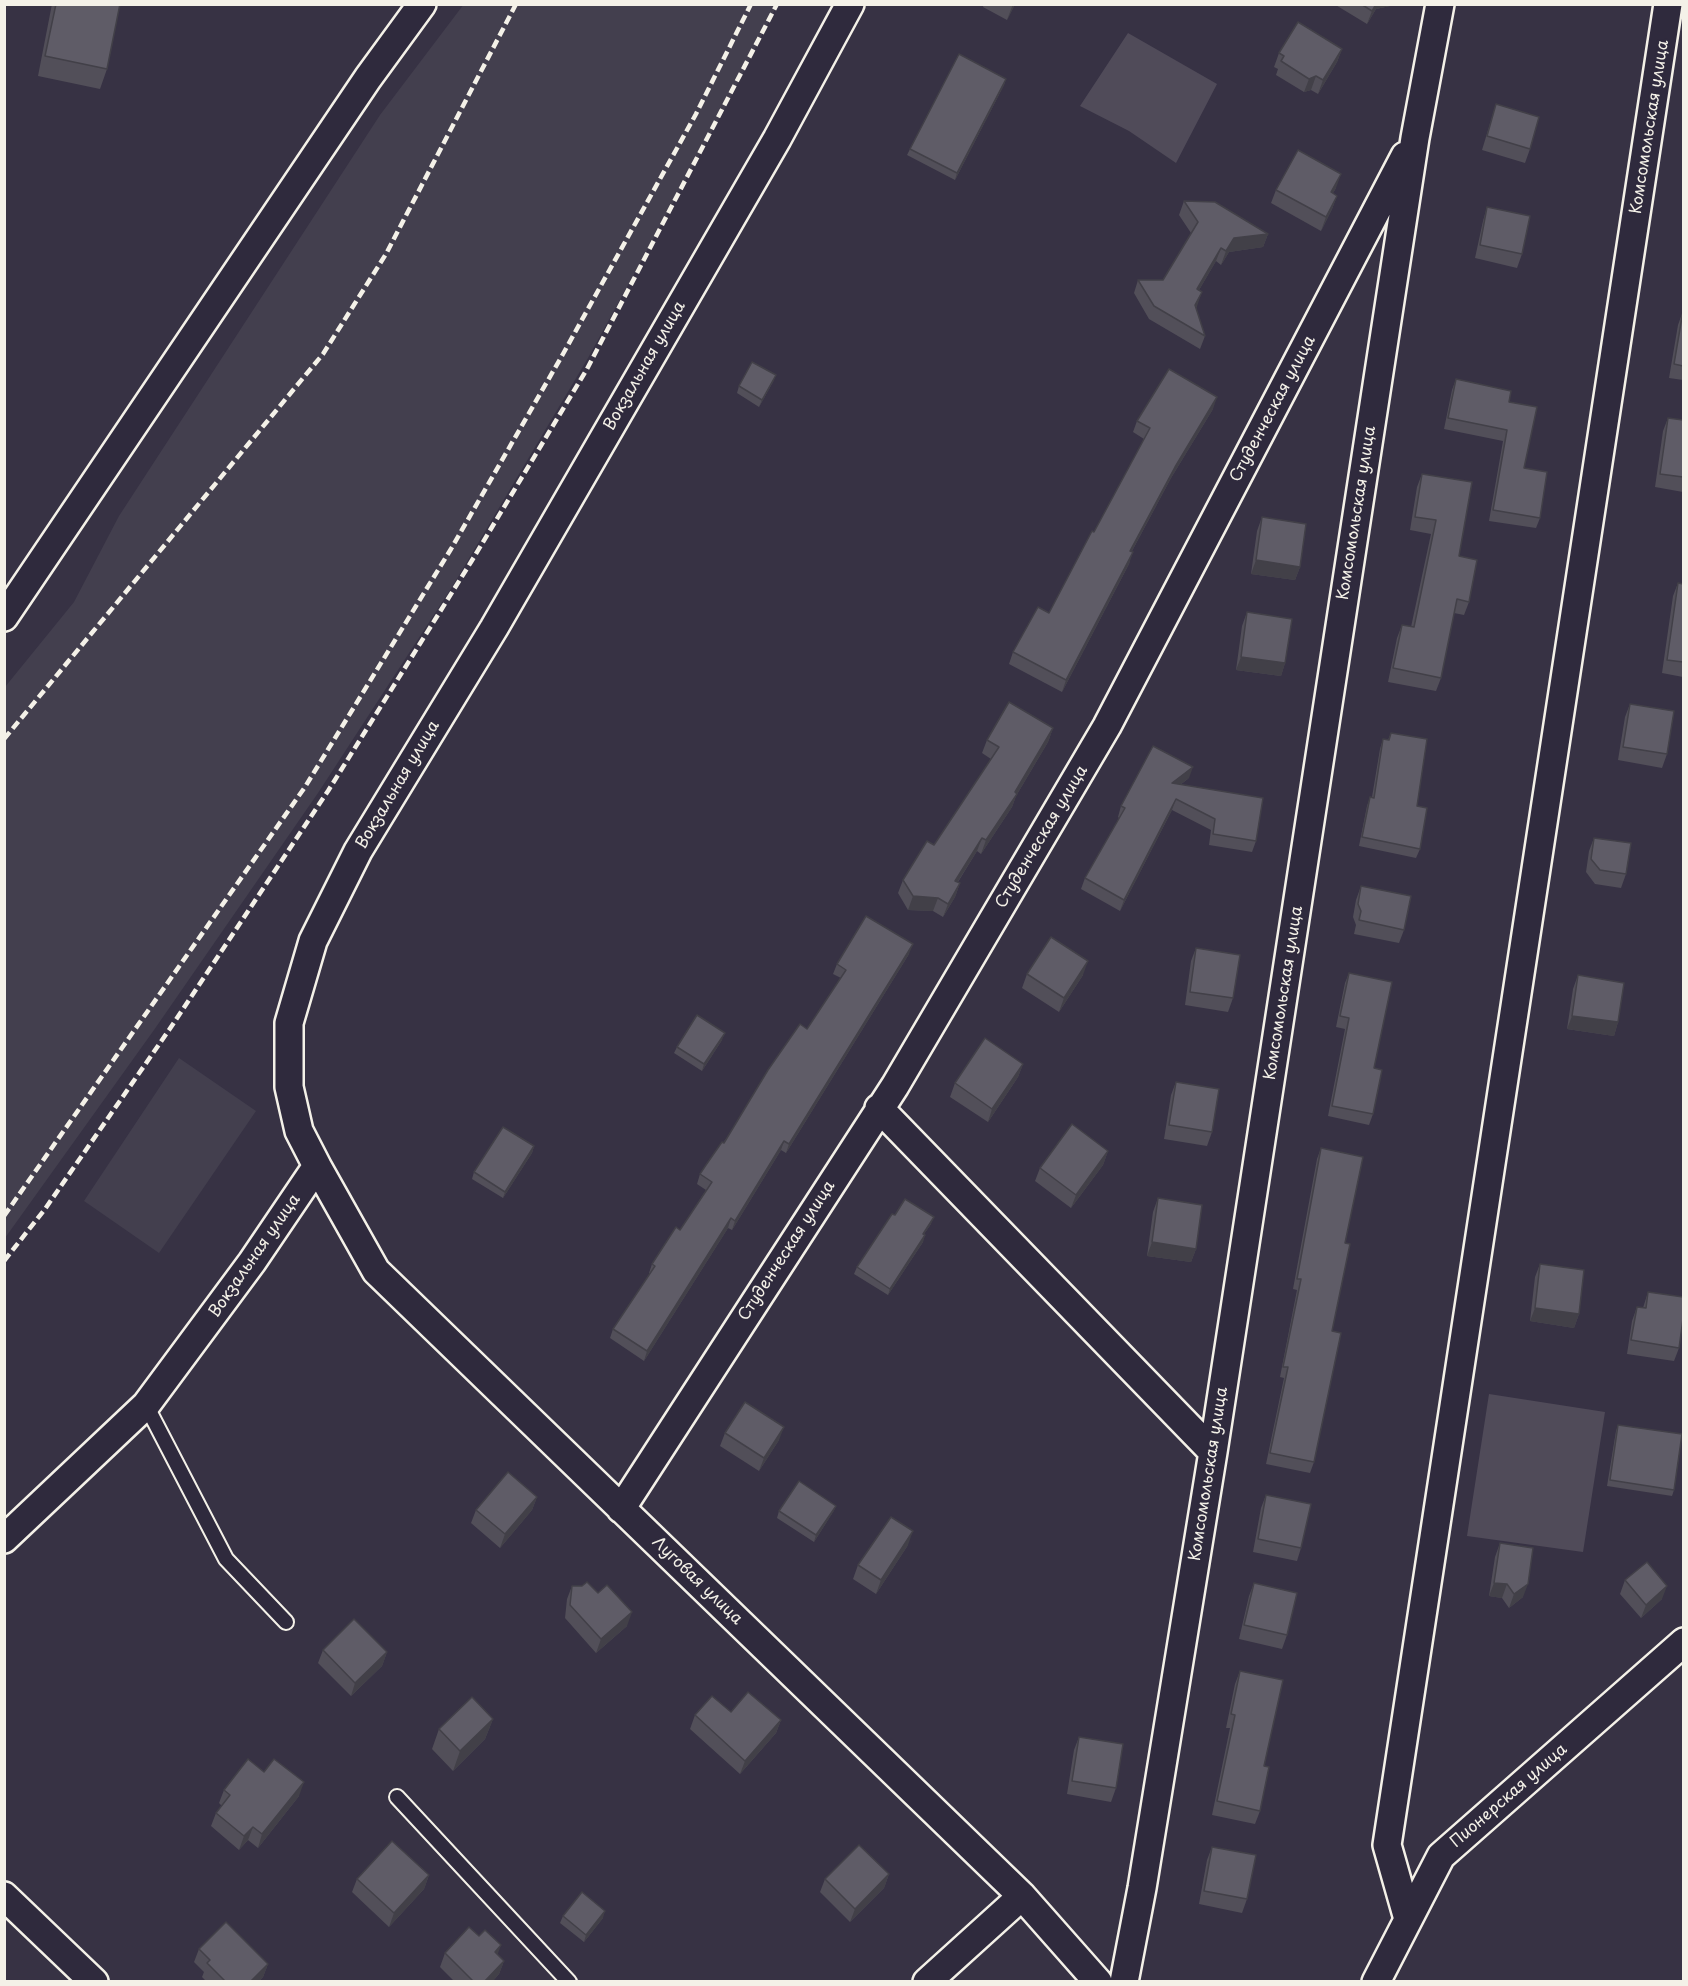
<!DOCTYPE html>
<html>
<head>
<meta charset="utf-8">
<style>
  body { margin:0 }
  #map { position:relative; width:1688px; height:1986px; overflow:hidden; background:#373244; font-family:"Playpen Sans",sans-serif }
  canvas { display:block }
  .frame { position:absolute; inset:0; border:6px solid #f4f1e8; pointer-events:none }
</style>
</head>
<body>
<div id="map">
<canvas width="1688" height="1986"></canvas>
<div class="frame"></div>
</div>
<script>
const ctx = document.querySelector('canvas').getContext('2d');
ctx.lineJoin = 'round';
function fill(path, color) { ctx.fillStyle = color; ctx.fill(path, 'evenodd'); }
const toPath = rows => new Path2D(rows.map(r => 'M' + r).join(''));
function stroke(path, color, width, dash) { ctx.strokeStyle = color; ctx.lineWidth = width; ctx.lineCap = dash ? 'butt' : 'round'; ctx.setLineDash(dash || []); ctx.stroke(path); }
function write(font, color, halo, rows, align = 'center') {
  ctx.font = font + ' "Playpen Sans",sans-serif'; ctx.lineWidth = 4.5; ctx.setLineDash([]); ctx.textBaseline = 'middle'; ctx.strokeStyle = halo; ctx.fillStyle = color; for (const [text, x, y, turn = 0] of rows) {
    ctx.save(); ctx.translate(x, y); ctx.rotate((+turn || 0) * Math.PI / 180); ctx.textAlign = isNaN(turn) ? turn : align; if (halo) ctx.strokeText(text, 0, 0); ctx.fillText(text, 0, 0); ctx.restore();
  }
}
fill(toPath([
  [464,4,777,5,728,103,588,358,452,587,318,793,154,1030,5,1238,5,687,74,602,119,516,380,115],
  [179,1058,256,1111,159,1253,84,1201]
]), '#433f4e');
fill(toPath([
  [1128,33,1217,84,1176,163,1129,131,1080,106],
  [1489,1394,1605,1412,1583,1552,1467,1536]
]), '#504b59');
const service = toPath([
  [146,1405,226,1559,286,1622],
  [397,1797,569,1982]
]);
const minor = toPath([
  [4,617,368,78,422,4],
  [879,1108,1213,1452],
  [317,1166,376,1271,1022,1896,1098,1982],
  [621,1509,895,1086,1107,726,1405,156],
  [4,1539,146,1405,252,1262,317,1166,299,1131,289,1087,289,1023,313,941,358,851,494,628,777,139,850,4],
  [4,1896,94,1982],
  [1408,1919,1387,1845,1668,4],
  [927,1982,1022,1896],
  [1124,1982,1142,1888,1213,1452,1415,138,1440,4],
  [1376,1982,1441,1856,1684,1642]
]);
stroke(service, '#f4f1e8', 18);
stroke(minor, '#f4f1e8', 32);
stroke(service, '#2f2a3d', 14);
stroke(minor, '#2f2a3d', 27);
stroke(toPath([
  [4,739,323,354,386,254,516,4],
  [4,1216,305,787,451,549,563,354,696,114,751,4],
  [4,1261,45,1209,169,1030,328,791,471,562,587,369,777,4]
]), '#f4f1e8', 4.5, [9, 4.5]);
fill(toPath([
  [52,4,120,4,107,69,100,89,38,76],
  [984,4,1015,4,1007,20,983,7],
  [1334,4,1391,4,1390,6,1376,9,1367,24],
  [1342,49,1337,62,1318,94,1311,90,1304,92,1276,75,1278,69,1274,67,1279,53],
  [1006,79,1004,85,955,180,907,155,910,149],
  [1496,104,1530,149,1525,163,1482,150],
  [1336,188,1333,193,1337,196,1332,209,1321,231,1271,203,1276,190],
  [1184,201,1268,234,1263,247,1229,252,1221,265,1216,261,1199,290,1197,306,1196,308,1205,336,1200,349,1149,319,1134,293,1138,280,1163,280,1191,233,1179,215],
  [1487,207,1522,254,1517,268,1475,258,1483,221],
  [1683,311,1683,380,1669,378,1678,325],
  [776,375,773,382,759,407,737,393,739,386],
  [1456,379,1509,402,1524,468,1540,518,1536,528,1489,521,1503,441,1444,429,1452,390],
  [1213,409,1171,478,1132,551,1129,564,1062,692,1009,664,1013,652,1049,613,1094,532,1144,439,1133,432,1137,421],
  [1668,418,1683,420,1683,492,1655,487,1663,431],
  [1422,474,1459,556,1469,602,1464,615,1454,613,1441,678,1436,691,1388,682,1397,638,1402,625,1411,627,1431,534,1410,530,1417,487],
  [1262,517,1300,567,1295,580,1251,574,1257,531],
  [1678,583,1683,584,1683,677,1662,673,1673,596],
  [1247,612,1285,663,1281,676,1236,670,1242,626],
  [1630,704,1667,754,1662,768,1618,760,1625,717],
  [1053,728,1048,742,1016,796,1012,807,981,854,977,851,958,882,960,883,955,897,943,917,933,911,908,910,898,893,903,880,934,845,991,759,982,753,987,740],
  [1391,733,1417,806,1420,849,1416,858,1359,846,1367,806,1370,797,1372,797,1380,749,1383,739,1388,740],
  [1189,778,1180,785,1256,841,1252,852,1209,845,1211,830,1172,810,1120,911,1081,889,1085,878,1119,818,1118,817,1121,806],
  [1594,838,1626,874,1621,888,1595,884,1586,872,1589,851],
  [1361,886,1404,930,1399,943,1354,934,1356,925,1353,917,1356,900],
  [1196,948,1233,998,1228,1012,1185,1005,1191,961],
  [909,954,786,1153,781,1150,732,1230,728,1228,644,1361,610,1338,613,1329,650,1274,649,1273,652,1264,680,1230,706,1190,697,1184,700,1174,807,1029,841,978,833,974,837,964],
  [1349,973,1374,1068,1373,1114,1369,1125,1328,1116,1345,1029,1336,1027,1345,983],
  [1027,974,1083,975,1059,1012,1022,988],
  [1578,975,1618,1022,1614,1036,1567,1029,1573,989],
  [722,1040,702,1071,674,1053,677,1047],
  [1023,1064,1018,1077,988,1122,950,1097,955,1083],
  [1176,1082,1212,1132,1207,1146,1164,1139,1171,1095],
  [534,1146,532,1153,503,1198,472,1179,474,1172],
  [1321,1148,1345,1243,1314,1462,1310,1473,1266,1464,1284,1378,1280,1377,1297,1290,1293,1289,1317,1159],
  [1108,1151,1103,1165,1071,1208,1035,1181,1040,1168],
  [1158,1198,1196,1249,1191,1262,1147,1256,1153,1212],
  [895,1215,931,1224,924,1234,923,1242,888,1295,854,1274,857,1267],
  [1540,1264,1579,1314,1574,1328,1530,1321,1535,1277],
  [1648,1292,1679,1348,1674,1361,1627,1354,1632,1321,1637,1307,1643,1308],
  [1618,1425,1674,1490,1672,1496,1607,1486,1616,1431],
  [725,1433,779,1440,759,1471,720,1446],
  [1266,1495,1301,1548,1297,1561,1253,1552,1261,1508],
  [537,1497,532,1510,500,1548,471,1523,476,1510],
  [836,1506,833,1512,814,1542,777,1518,779,1511],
  [1500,1543,1523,1597,1509,1608,1502,1598,1489,1596,1495,1557],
  [908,1545,876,1594,853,1579,858,1565],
  [1625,1580,1662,1599,1641,1618,1620,1594],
  [1254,1583,1287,1635,1282,1649,1239,1639,1249,1596],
  [572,1586,627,1626,596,1653,565,1618,567,1599],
  [323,1650,387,1652,382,1666,351,1696,318,1663],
  [1240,1671,1260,1811,1255,1824,1212,1815,1230,1728,1226,1728,1235,1684],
  [731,1712,781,1720,776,1733,740,1774,690,1729,695,1715],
  [493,1719,485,1739,453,1771,432,1749,439,1729],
  [1079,1737,1116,1788,1111,1802,1067,1794,1074,1750],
  [264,1772,299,1796,258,1848,248,1840,239,1850,211,1826,216,1813,222,1806,219,1803,224,1790],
  [1212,1847,1247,1899,1242,1913,1199,1904,1207,1860],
  [889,1874,884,1888,850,1922,820,1892,825,1879],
  [429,1875,424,1889,389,1927,352,1892,357,1879],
  [563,1916,603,1918,584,1942,560,1923],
  [199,1949,268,1964,263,1977,258,1982,207,1982,202,1977,204,1972,194,1962],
  [445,1953,498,1955,504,1961,499,1974,492,1982,455,1982,440,1967]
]), '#524f59');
fill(toPath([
  [1013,4,1015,4,1007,20],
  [1376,4,1391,4,1390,6,1376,9,1367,24,1372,11],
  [1342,49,1337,62,1318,94,1323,80],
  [1316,76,1311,90,1304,92,1309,79],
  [1006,79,1004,85,955,180,957,173],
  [1341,174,1336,188,1326,205,1331,192],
  [1337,196,1332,209,1321,231,1326,217],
  [1268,234,1263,247,1229,252,1221,265,1226,251,1234,238],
  [1221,248,1216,261,1192,302,1197,289],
  [1202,292,1197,306,1190,318,1195,305],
  [776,375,773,382,759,407,762,400],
  [1217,397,1213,409,1171,478,1126,562,1130,551,1175,467],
  [1133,552,1129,564,1062,692,1066,680],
  [1256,560,1300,567,1295,580,1251,574],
  [1241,657,1285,663,1281,676,1236,670],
  [1053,728,1048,742,1016,796,1012,807,981,854,986,840],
  [1193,767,1189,778,1168,794,1172,783],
  [1176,799,1172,810,1120,911,1124,900],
  [982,838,977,851,950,894,955,881],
  [960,883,955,897,943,917,948,904],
  [913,896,938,898,933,911,908,910],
  [913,944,909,954,786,1153,789,1144],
  [1088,961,1083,975,1059,1012,1064,998],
  [1572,1016,1618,1022,1614,1036,1567,1029],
  [725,1033,722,1040,702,1071,704,1064],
  [1023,1064,1018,1077,988,1122,992,1109],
  [784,1141,781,1150,732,1230,735,1221],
  [534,1146,532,1153,503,1198,505,1192],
  [1108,1151,1103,1165,1071,1208,1076,1195],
  [934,1217,931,1224,920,1240,923,1234],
  [731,1218,728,1228,644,1361,647,1351],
  [925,1235,923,1242,888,1295,890,1289],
  [1152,1242,1196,1249,1191,1262,1147,1256],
  [1535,1308,1579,1314,1574,1328,1530,1321],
  [784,1427,779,1440,759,1471,764,1458],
  [537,1497,532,1510,500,1548,505,1534],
  [836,1506,833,1512,814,1542,816,1535],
  [913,1531,908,1545,876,1594,881,1580],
  [1494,1583,1507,1584,1502,1598,1489,1596],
  [1528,1584,1523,1597,1509,1608,1514,1594],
  [1667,1586,1662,1599,1641,1618,1646,1605],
  [632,1612,627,1626,596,1653,601,1639],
  [387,1652,382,1666,351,1696,355,1683],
  [493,1719,485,1739,453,1771,460,1751],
  [781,1720,776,1733,740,1774,745,1761],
  [304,1782,299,1796,258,1848,262,1834],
  [253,1827,248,1840,239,1850,244,1836],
  [889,1874,884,1888,850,1922,855,1909],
  [429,1875,424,1889,389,1927,394,1913],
  [605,1911,603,1918,584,1942,586,1935],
  [501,1945,496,1959,495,1952],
  [504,1961,499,1974,492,1982,484,1982],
  [268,1964,263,1977,258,1982,250,1982]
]), '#424048');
const building = toPath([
  [56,4,120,4,107,69,45,56,56,4],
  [1361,4,1376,4,1372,11,1361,4],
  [1298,22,1342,49,1323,80,1316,76,1309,79,1281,61,1284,56,1279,53,1298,22],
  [959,54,1006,79,957,173,910,149,959,54],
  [1496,104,1539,117,1530,149,1487,136,1496,104],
  [1298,150,1341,174,1331,192,1337,196,1326,217,1276,190,1298,150],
  [1184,201,1215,202,1268,234,1234,238,1226,251,1221,248,1197,289,1202,292,1195,305,1205,336,1154,306,1138,280,1163,280,1198,222,1184,201],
  [1487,207,1530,216,1522,254,1480,245,1487,207],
  [1683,311,1683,366,1674,364,1683,311],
  [752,362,776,375,762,400,739,386,752,362],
  [1169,369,1217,397,1175,467,1130,551,1133,552,1066,680,1013,652,1038,607,1049,613,1092,531,1094,532,1150,428,1137,421,1169,369],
  [1456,379,1511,391,1509,402,1537,407,1524,468,1547,472,1540,518,1493,510,1507,430,1448,418,1456,379],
  [1668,418,1683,420,1683,477,1660,474,1668,418],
  [1422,474,1472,482,1459,556,1477,560,1469,602,1457,599,1441,678,1393,668,1402,625,1414,627,1436,520,1415,517,1422,474],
  [1262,517,1306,524,1300,567,1256,560,1262,517],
  [1678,583,1683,584,1683,662,1667,660,1678,583],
  [1247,612,1292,619,1285,663,1241,657,1247,612],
  [1009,702,1053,728,1015,792,1017,794,986,840,982,838,955,881,960,883,948,904,938,898,913,896,903,880,927,841,934,845,999,747,987,740,1009,702],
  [1630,704,1674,711,1667,754,1623,747,1630,704],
  [1391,733,1427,739,1417,806,1427,808,1420,849,1362,837,1370,797,1374,798,1383,739,1389,740,1391,733],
  [1153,746,1193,767,1172,783,1263,798,1256,841,1213,834,1215,819,1176,799,1124,900,1085,878,1125,808,1121,806,1153,746],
  [1594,838,1631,843,1626,874,1600,870,1591,859,1594,838],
  [1361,886,1411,896,1404,930,1359,920,1361,911,1358,904,1361,886],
  [866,916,913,944,789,1144,784,1141,735,1221,731,1218,647,1351,613,1329,655,1266,652,1264,676,1227,680,1230,712,1182,700,1174,706,1165,722,1142,724,1143,768,1070,800,1024,807,1029,846,970,837,964,866,916],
  [1051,937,1088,961,1064,998,1027,974,1051,937],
  [1196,948,1240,955,1233,998,1190,992,1196,948],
  [1349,973,1392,982,1374,1068,1382,1070,1373,1114,1332,1106,1349,1018,1340,1016,1349,973],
  [1578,975,1624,983,1618,1022,1572,1016,1578,975],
  [697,1015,725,1033,704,1064,677,1047,697,1015],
  [985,1038,1023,1064,992,1109,955,1083,985,1038],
  [1176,1082,1219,1089,1212,1132,1169,1125,1176,1082],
  [1072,1124,1108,1151,1076,1195,1040,1168,1072,1124],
  [503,1127,534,1146,505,1192,474,1172,503,1127],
  [1321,1148,1363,1157,1345,1243,1350,1244,1332,1331,1341,1333,1314,1462,1270,1453,1288,1367,1283,1367,1301,1279,1297,1279,1321,1148],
  [1158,1198,1202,1205,1196,1249,1152,1242,1158,1198],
  [905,1199,934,1217,923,1234,925,1235,890,1289,857,1267,892,1214,895,1215,905,1199],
  [1540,1264,1584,1270,1579,1314,1535,1308,1540,1264],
  [1648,1292,1683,1297,1683,1319,1679,1348,1631,1340,1637,1307,1646,1308,1648,1292],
  [745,1402,784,1427,764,1458,725,1433,745,1402],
  [1618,1425,1682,1434,1674,1490,1610,1480,1618,1425],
  [508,1472,537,1497,505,1534,476,1510,508,1472],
  [799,1481,836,1506,816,1535,779,1511,799,1481],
  [1266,1495,1311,1504,1301,1548,1258,1539,1266,1495],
  [891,1517,913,1531,881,1580,858,1565,891,1517],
  [1500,1543,1533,1548,1528,1584,1514,1594,1507,1584,1494,1583,1500,1543],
  [1647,1562,1667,1586,1646,1605,1625,1580,1647,1562],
  [587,1582,598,1593,607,1585,632,1612,601,1639,570,1605,572,1586,582,1586,587,1582],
  [1254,1583,1297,1593,1287,1635,1244,1625,1254,1583],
  [354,1619,387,1652,355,1683,323,1650,354,1619],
  [1240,1671,1283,1680,1264,1766,1269,1767,1260,1811,1217,1801,1235,1715,1231,1714,1240,1671],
  [748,1692,781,1720,745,1761,695,1715,712,1696,731,1712,748,1692],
  [472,1697,493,1719,460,1751,439,1729,472,1697],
  [1079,1737,1123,1744,1116,1788,1072,1781,1079,1737],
  [248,1759,264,1772,274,1759,304,1782,262,1834,253,1827,244,1836,216,1813,230,1795,224,1790,248,1759],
  [392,1841,429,1875,394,1913,357,1879,392,1841],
  [859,1845,889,1874,855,1909,825,1879,859,1845],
  [1212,1847,1256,1855,1247,1899,1204,1891,1212,1847],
  [582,1892,605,1911,586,1935,563,1916,582,1892],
  [226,1922,268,1964,250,1982,226,1982,207,1963,210,1960,199,1949,226,1922],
  [469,1927,479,1936,485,1930,501,1945,495,1952,504,1961,484,1982,474,1982,445,1953,469,1927]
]);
fill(building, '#5f5c67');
stroke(building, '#424048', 1.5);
write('16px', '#f4f1e8', '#2f2a3d', [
  ["Комсомольская улица",1650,127,-81],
  ["Вокзальная улица",645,366,-60],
  ["Студенческая улица",1273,409,-62],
  ["Комсомольская улица",1357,513,-81],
  ["Вокзальная улица",398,785,-59],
  ["Студенческая улица",1042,837,-59],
  ["Комсомольская улица",1284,993,-81],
  ["Студенческая улица",787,1251,-57],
  ["Вокзальная улица",255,1256,-55],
  ["Комсомольская улица",1209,1474,-81],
  ["Луговая улица",697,1581,44],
  ["Пионерская улица",1509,1796,-41]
]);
</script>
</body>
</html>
